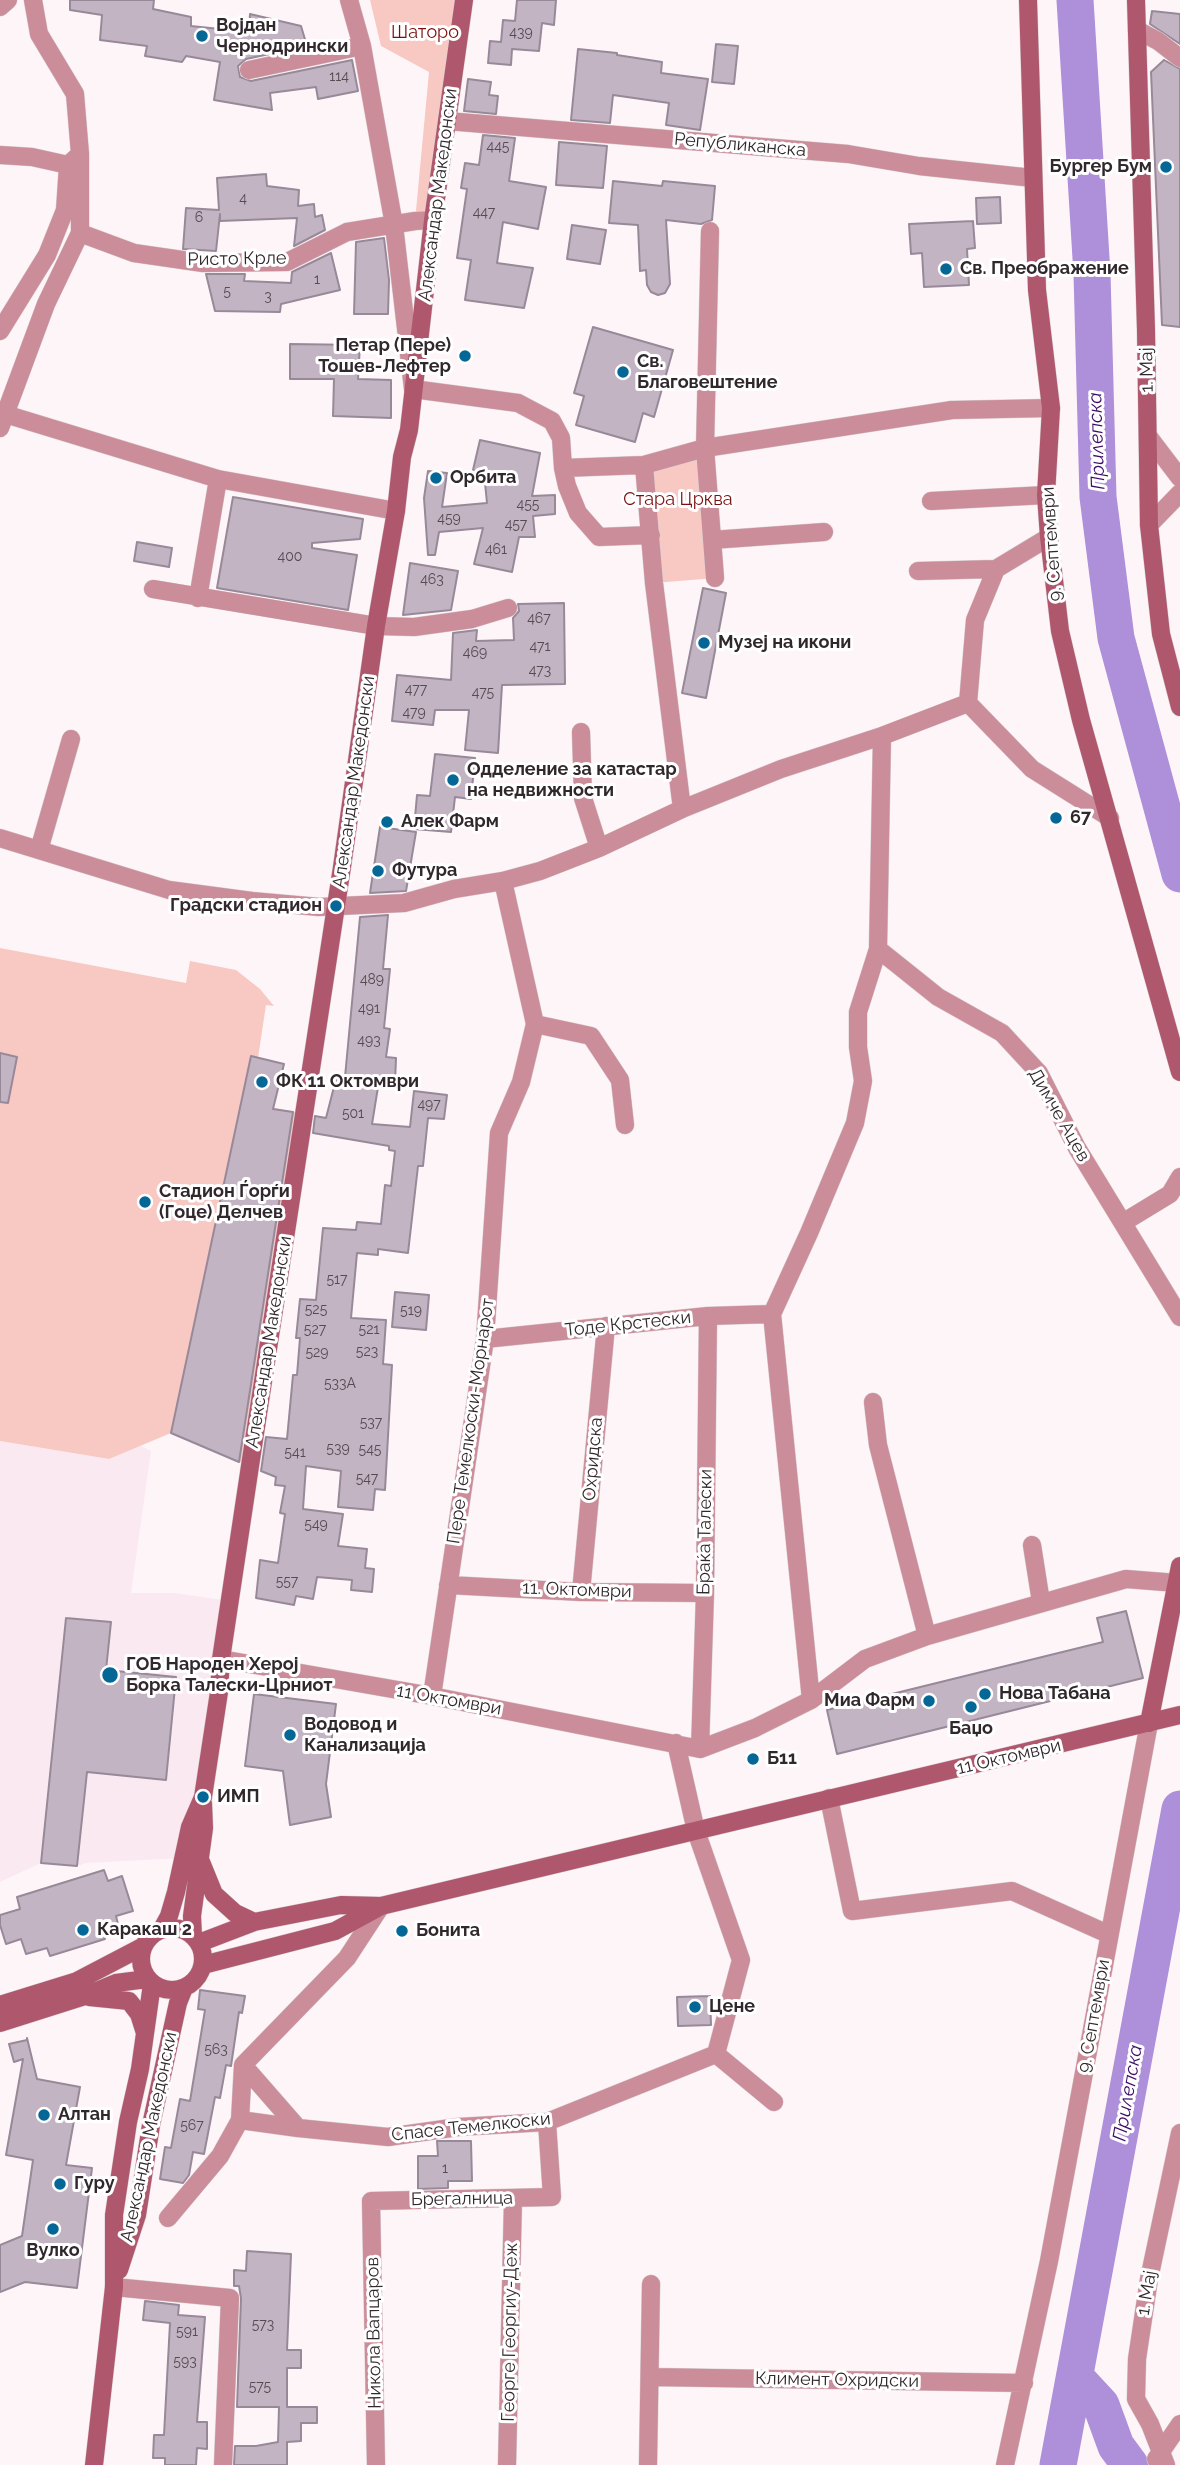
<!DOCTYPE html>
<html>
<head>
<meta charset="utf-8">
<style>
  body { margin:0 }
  canvas { display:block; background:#fef5f9 }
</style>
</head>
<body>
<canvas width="1180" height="2465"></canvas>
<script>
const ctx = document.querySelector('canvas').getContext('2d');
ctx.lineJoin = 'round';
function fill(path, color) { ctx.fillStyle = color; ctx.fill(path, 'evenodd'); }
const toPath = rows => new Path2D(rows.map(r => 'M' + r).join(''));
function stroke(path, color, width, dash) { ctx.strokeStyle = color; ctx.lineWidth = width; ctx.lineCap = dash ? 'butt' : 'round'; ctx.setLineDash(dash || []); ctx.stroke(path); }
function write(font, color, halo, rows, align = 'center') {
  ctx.font = font + ' Raleway,sans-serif'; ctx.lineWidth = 6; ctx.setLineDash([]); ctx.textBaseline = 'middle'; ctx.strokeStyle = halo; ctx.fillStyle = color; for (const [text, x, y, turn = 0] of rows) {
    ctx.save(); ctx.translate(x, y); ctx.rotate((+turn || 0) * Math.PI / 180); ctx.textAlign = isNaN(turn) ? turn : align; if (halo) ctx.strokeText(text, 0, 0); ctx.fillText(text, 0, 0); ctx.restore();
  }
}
fill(toPath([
  [0,1441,109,1459,139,1445,151,1451,131,1593,175,1593,230,1601,221,1659,183,1858,87,1863,77,1866,41,1863,0,1882]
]), '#fbe9f2');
fill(toPath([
  [370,0,464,0,433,220,415,221,429,72,381,46],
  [705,448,715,578,654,583,644,465],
  [0,948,186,983,190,961,236,970,260,989,274,1006,266,1005,258,1058,251,1056,241,1101,304,1114,250,1466,171,1433,109,1459,0,1441]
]), '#f8c9c3');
stroke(toPath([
  [1075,0,1092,274,1098,497,1116,638,1180,874],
  [1075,2377,1101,2405,1116,2446,1130,2465],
  [1058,2465,1180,1809]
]), '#ae8fd9', 37);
const building = toPath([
  [70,0,154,0,153,9,191,17,191,26,249,32,250,14,301,26,307,46,246,59,238,66,240,77,251,81,352,60,358,91,318,99,316,87,270,93,272,110,214,100,220,62,186,56,182,62,145,56,147,46,100,40,102,15,70,10,70,0],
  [517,0,556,0,554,25,542,23,539,51,512,49,511,65,488,63,490,41,501,42,503,20,515,21,517,0],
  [1152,11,1180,14,1180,44,1150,24,1152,11],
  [716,44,738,46,734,84,712,82,716,44],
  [578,49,617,53,617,55,662,62,661,73,708,79,700,130,666,125,669,103,613,95,610,123,571,120,578,49],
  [1164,60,1180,69,1180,327,1162,325,1151,72,1164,60],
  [468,79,491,82,489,95,498,96,496,114,464,111,468,79],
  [483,135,515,138,509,181,546,187,538,229,503,222,497,263,533,268,524,308,465,300,471,260,457,258,467,189,461,188,465,163,479,165,483,135],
  [559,142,607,146,603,188,556,185,559,142],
  [266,174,267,186,299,190,298,206,314,204,315,217,322,215,325,230,294,246,297,218,220,221,220,214,216,251,183,249,186,208,219,210,217,178,266,174],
  [613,181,662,186,663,181,715,186,712,220,701,224,666,220,670,284,665,293,658,295,651,292,647,285,646,270,640,271,638,225,609,223,613,181],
  [1000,197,1001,223,977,224,976,198,1000,197],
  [973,221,975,248,967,249,969,285,924,287,922,253,911,254,909,224,973,221],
  [572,225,606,230,600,264,567,259,572,225],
  [384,238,389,280,388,314,354,314,356,242,384,238],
  [331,253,340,290,281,304,280,312,215,311,206,274,245,274,244,281,291,283,292,272,331,253],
  [593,327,673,350,654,417,643,413,635,442,576,425,584,396,574,393,593,327],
  [290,344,360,345,358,379,391,380,391,418,333,416,334,379,290,379,290,344],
  [480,440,540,453,532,496,555,495,555,514,533,516,535,537,519,537,512,572,474,564,483,528,439,532,435,555,428,555,424,498,428,471,447,473,442,507,487,503,484,473,473,470,480,440],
  [233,497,363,519,360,539,312,543,312,548,357,555,348,610,217,588,233,497],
  [137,542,172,548,169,567,134,561,137,542],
  [410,563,458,571,451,610,403,615,410,563],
  [703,588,726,593,706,698,682,693,703,588],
  [564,603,565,684,502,685,498,753,465,750,469,710,435,710,433,725,392,721,397,675,451,680,453,633,477,630,476,641,514,640,513,618,519,611,518,604,564,603],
  [435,754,475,758,471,799,455,797,451,832,414,829,417,795,430,796,435,754],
  [380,827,416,832,406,891,370,893,380,827],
  [388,915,383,969,390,969,384,1028,390,1029,386,1057,396,1058,395,1083,379,1081,372,1124,410,1127,414,1091,447,1095,444,1119,428,1118,423,1166,418,1166,408,1253,378,1249,378,1255,357,1253,351,1318,386,1320,383,1364,392,1365,385,1490,375,1489,373,1510,338,1507,341,1471,306,1466,303,1509,343,1514,338,1546,367,1549,365,1568,374,1569,372,1592,351,1590,352,1580,317,1577,313,1599,296,1596,294,1605,256,1598,260,1560,278,1563,285,1514,280,1513,285,1486,275,1485,276,1477,261,1471,266,1437,287,1439,293,1375,297,1375,300,1338,296,1338,300,1299,316,1300,323,1228,356,1230,357,1222,381,1224,385,1185,391,1186,395,1151,389,1150,389,1146,313,1133,315,1116,326,1118,337,1075,345,1077,360,917,388,915],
  [0,1053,17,1057,8,1103,0,1102,0,1053],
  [251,1056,284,1064,273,1109,293,1112,239,1462,171,1433,251,1056],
  [395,1292,429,1295,426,1330,392,1327,395,1292],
  [1126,1611,1143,1678,837,1754,827,1710,1103,1642,1097,1618,1126,1611],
  [66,1618,111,1622,106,1670,176,1677,166,1780,87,1772,77,1866,41,1863,66,1618],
  [254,1694,336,1704,326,1784,331,1817,290,1825,283,1771,245,1766,254,1694],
  [104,1870,108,1881,122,1876,133,1911,116,1916,119,1928,103,1933,105,1939,50,1956,47,1948,26,1954,21,1939,6,1944,0,1925,0,1915,20,1909,17,1897,104,1870],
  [200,1990,245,1996,242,2013,239,2012,231,2066,226,2065,220,2098,215,2097,204,2154,193,2152,189,2175,183,2183,160,2179,165,2147,171,2148,180,2099,190,2101,205,2010,198,2009,200,1990],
  [710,1996,711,2025,678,2026,677,1997,710,1996],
  [27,2038,37,2079,80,2087,66,2165,92,2168,77,2288,25,2282,0,2292,0,2245,22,2236,33,2160,6,2155,23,2059,14,2062,9,2044,27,2040,27,2038],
  [437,2141,471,2141,472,2181,448,2181,448,2188,418,2189,418,2156,438,2156,437,2141],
  [247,2251,291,2254,287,2350,301,2350,301,2368,287,2368,287,2407,317,2407,317,2423,301,2423,301,2441,287,2442,287,2465,234,2465,235,2446,256,2446,278,2442,279,2407,237,2407,241,2298,239,2286,234,2286,234,2270,246,2271,247,2251],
  [145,2301,179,2305,178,2315,205,2317,197,2422,207,2422,207,2449,197,2448,196,2465,165,2465,165,2458,153,2458,154,2435,164,2435,170,2323,143,2320,145,2301]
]);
fill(building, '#c3b4c4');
stroke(building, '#988999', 2);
const street = toPath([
  [349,0,362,46,394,225,413,389,518,403,552,421,561,438,563,468,567,486,578,513,599,537,651,535],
  [0,7,8,0],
  [1137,30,1158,41,1180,58],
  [249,70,362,46],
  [447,121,848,154,919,166,1033,178],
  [0,155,32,157,68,165],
  [710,231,705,448,715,578],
  [80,233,134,253,203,263,287,262,347,232,415,221,433,220],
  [0,331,47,255,65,210,68,165,78,156],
  [5,414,218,479,396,511],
  [0,428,46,304,80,233,80,154,75,94,39,34,33,0],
  [1148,436,1180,478],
  [644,465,654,583,682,809],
  [563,468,644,465,705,448,952,410,1051,408],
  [931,501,1046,495],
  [1149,525,1180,493],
  [1049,537,996,569,975,620,968,703,1032,769,1110,818],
  [712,540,824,532],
  [918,571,996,569],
  [153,589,376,626,414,627,472,619,508,608],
  [198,598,218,479],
  [581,732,583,798,599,848],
  [0,838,169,890,252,901,319,907,404,903,454,889,503,881,540,871,599,848,682,809,781,769,882,736,968,703],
  [39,850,71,739],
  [878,949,938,997,1002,1033,1039,1073,1077,1148,1180,1317],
  [535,1024,591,1036,620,1080,625,1125],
  [1124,1222,1170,1194,1180,1177],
  [485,1339,708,1316,772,1314],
  [873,1402,878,1445,927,1636],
  [1032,1545,1041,1602],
  [448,1585,581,1592,705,1593],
  [581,1592,606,1326],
  [221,1659,432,1696,700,1749,755,1728,811,1700,865,1659,927,1636,1126,1579,1177,1583],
  [432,1696,485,1339,499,1133,521,1082,535,1024,503,881],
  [811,1700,772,1314,809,1233,855,1123,863,1081,858,1047,858,1012,878,949,882,736],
  [676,1743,696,1831,741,1960,716,2054,774,2102],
  [700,1749,705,1593,708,1316],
  [829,1798,852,1911,1012,1891,1108,1934],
  [243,2065,298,2128,388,2137,458,2127,547,2122,716,2054],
  [240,2120,298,2128],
  [168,2218,220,2156,240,2120,243,2065,347,1958,381,1906],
  [114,2287,230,2298,223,2465],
  [650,2377,1024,2383],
  [1156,2459,1180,2424],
  [376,2465,371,2201,552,2197,547,2122],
  [507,2465,513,2199],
  [648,2465,651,2284],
  [1005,2465,1049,2261,1149,1723],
  [1166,2465,1150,2424,1136,2399,1137,2359,1149,2279,1180,2133]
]);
const secondary = toPath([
  [1028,0,1037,290,1051,408,1046,495,1049,537,1060,631,1081,720,1180,1072],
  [1136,0,1146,330,1149,525,1161,634,1180,707],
  [1149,1723,1180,1566],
  [201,1862,214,1894,235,1913,254,1922],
  '141 1959a31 31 0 1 1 62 0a31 31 0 1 1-62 0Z',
  [162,1929,169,1916,176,1892,190,1827,203,1797,219,1692,221,1659,250,1466,342,867,376,626,396,511,402,457,409,430,433,220,464,0],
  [193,1936,192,1916,204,1828,203,1803],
  [199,1943,254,1922,341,1905,381,1906],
  [203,1965,335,1931,381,1906,1180,1715],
  [89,1997,129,2001,139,2014,145,2033],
  [0,2005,77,1981,142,1947],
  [0,2023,82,1997,116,1983,147,1979],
  [119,2270,137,2215,151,2125,178,2003,184,1988],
  [94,2465,114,2287,114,2215,128,2122,140,2069,152,1984]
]);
stroke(street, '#d9d0d4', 19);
stroke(secondary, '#d9d0d4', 19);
stroke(street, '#cb8d99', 18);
stroke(secondary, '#af576c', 18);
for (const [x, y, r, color] of [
  [202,36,7,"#056796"],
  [1166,167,7,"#056796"],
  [946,269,7,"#056796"],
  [465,356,7,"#056796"],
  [623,372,7,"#056796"],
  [436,478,7,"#056796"],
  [704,643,7,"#056796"],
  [453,780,7,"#056796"],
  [1056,818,7,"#056796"],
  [387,822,7,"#056796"],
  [378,871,7,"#056796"],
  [336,906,7,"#056796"],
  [262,1082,7,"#056796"],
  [145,1202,7,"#056796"],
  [110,1675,9,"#056796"],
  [985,1694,7,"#056796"],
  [929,1701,7,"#056796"],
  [971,1707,7,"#056796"],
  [290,1735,7,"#056796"],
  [753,1759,7,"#056796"],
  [203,1797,7,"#056796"],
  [83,1930,7,"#056796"],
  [402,1931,7,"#056796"],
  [695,2007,7,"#056796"],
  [44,2115,7,"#056796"],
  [60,2184,7,"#056796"],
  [53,2229,7,"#056796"]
]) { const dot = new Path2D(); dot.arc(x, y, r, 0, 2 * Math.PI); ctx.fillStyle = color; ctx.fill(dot); stroke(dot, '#fff', 2.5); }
write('14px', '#554b52', null, [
  ["439",521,33],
  ["114",339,77],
  ["445",498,147],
  ["4",243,199],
  ["447",484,213],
  ["6",199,218],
  ["1",317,280],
  ["5",227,292],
  ["3",268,297],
  ["455",528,505],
  ["459",449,519],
  ["457",516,525],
  ["461",496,550],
  ["400",290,557],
  ["463",432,580],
  ["467",539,619],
  ["471",540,647],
  ["469",475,653],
  ["473",540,671],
  ["477",416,690],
  ["475",483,693],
  ["479",414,713],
  ["489",372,980],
  ["491",369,1009],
  ["493",369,1041],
  ["497",429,1105],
  ["501",353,1114],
  ["517",337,1280],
  ["525",316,1310],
  ["519",411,1311],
  ["527",315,1330],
  ["521",369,1330],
  ["523",367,1352],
  ["529",317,1353],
  ["533А",340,1384],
  ["537",371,1423],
  ["539",338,1449],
  ["545",370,1450],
  ["541",295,1453],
  ["547",367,1479],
  ["549",316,1525],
  ["557",287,1582],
  ["563",216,2050],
  ["567",192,2126],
  ["1",445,2169],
  ["573",263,2325],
  ["591",187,2332],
  ["593",185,2362],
  ["575",260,2387]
]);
write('bold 18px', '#30282c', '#fff', [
  ["Војдан",216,26],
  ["Чернодрински",216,47],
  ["Бургер Бум",1152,167,"right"],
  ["Св. Преображение",960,269],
  ["Петар (Пере)",451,346,"right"],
  ["Тошев-Лефтер",451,367,"right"],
  ["Св.",637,362],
  ["Благовештение",637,383],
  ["Орбита",450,478],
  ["Музеј на икони",718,643],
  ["Одделение за катастар",467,770],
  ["на недвижности",467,791],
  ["67",1070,818],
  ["Алек Фарм",401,822],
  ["Футура",392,871],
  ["Градски стадион",322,906,"right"],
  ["ФК 11 Октомври",276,1082],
  ["Стадион Ѓорѓи",159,1192],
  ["(Гоце) Делчев",159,1213],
  ["ГОБ Народен Херој",126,1665],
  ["Борка Талески-Црниот",126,1686],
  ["Нова Табана",999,1694],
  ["Миа Фарм",915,1701,"right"],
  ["Водовод и",304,1725],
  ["Канализација",304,1746],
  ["Баџо",971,1729,"center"],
  ["Б11",767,1759],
  ["ИМП",217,1797],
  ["Каракаш 2",97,1930],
  ["Бонита",416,1931],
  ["Цене",709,2007],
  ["Алтан",58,2115],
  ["Гуру",74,2184],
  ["Вулко",53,2251,"center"]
], 'left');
write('18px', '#7a0f0f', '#fff', [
  ["Шаторо",425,33],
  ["Стара Црква",678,500]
]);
write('18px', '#30282c', '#fff', [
  ["Републиканска",740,145,5],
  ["Александар Македонски",438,195,-83],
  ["Ристо Крле",237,259,-1],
  ["1. Мај",1147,370,-91],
  ["9. Септември",1052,544,-94],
  ["Александар Македонски",354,782,-82],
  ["Димче Ацев",1059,1115,60],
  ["Тоде Крстески",628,1324,-6],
  ["Александар Македонски",269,1342,-81],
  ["Пере Темелкоски-Морнарот",471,1421,-82],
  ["Охридска",593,1459,-85],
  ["Браќа Талески",705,1532,-89],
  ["11. Октомври",577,1590,2],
  ["11 Октомври",449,1700,10],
  ["11 Октомври",1009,1757,-13],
  ["9. Септември",1094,2016,-80],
  ["Спасе Темелкоски",471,2127,-6],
  ["Александар Македонски",149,2137,-78],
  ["Брегалница",462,2199,-1],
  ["1. Мај",1147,2293,-80],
  ["Георге Георгиу-Деж",510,2332,-89],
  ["Никола Вапцаров",374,2333,-91],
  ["Климент Охридски",837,2380,1]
]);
write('italic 19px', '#3d0c66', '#fff', [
  ["Прилепска",1097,441,-92],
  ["Прилепска",1128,2093,-80]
]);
</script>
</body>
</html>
